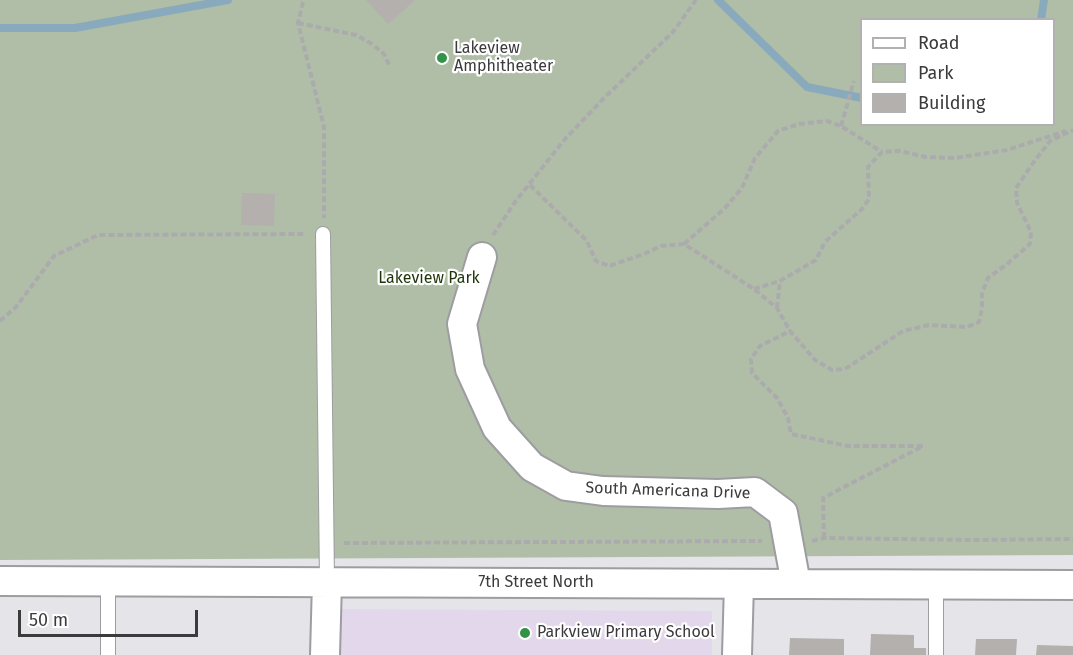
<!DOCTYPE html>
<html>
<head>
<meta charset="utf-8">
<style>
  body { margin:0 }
  #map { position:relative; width:1073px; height:655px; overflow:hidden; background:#e5e5e9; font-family:"Fira Sans",sans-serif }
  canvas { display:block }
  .legend { position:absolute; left:860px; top:18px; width:195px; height:108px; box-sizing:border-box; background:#fff; border:2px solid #b1b1b1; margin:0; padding:8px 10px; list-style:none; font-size:18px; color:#3b3b3d }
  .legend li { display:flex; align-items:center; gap:12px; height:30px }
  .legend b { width:30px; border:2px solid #b1b1b1 }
  .scale { position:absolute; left:18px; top:610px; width:180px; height:27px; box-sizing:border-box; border:3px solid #3b3b3d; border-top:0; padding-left:8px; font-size:18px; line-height:21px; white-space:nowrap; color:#3b3b3d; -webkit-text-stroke:4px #fff; paint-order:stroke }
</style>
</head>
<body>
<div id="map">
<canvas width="1073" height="655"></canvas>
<ul class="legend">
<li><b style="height:8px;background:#fff"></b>Road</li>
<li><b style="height:16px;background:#b0bea8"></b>Park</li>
<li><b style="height:16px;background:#b3b0ae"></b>Building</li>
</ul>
<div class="scale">50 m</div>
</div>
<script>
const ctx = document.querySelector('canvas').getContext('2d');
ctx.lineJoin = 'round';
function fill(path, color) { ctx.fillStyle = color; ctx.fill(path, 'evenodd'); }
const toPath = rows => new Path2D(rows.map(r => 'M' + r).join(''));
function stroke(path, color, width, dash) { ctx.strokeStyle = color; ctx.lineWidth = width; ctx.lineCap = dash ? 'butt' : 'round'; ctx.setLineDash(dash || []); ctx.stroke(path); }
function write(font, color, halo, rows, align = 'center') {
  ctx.font = font + ' "Fira Sans",sans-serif'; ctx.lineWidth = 4.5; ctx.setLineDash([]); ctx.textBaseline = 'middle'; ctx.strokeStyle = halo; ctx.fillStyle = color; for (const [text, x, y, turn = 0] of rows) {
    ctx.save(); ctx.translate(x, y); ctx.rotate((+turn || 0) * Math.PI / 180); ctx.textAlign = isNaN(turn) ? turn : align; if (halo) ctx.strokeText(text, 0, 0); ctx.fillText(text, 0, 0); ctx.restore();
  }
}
fill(toPath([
  [338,609,712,611,712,655,338,655]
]), '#e2d7eb');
fill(toPath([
  [0,0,1073,0,1073,555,0,560],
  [862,20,1054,20,1054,124,862,124]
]), '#b0bea8');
stroke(toPath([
  [718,0,807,87,862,98],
  [1041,20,1044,0],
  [0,28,75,28,228,0]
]), '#89a9bc', 8);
fill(toPath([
  [366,0,415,0,388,24],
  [242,193,275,194,274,226,241,225],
  [871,634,914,635,914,648,926,648,926,655,870,655],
  [790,638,844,639,844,655,789,655],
  [976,639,1017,639,1016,655,975,655],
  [1037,645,1073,646,1073,655,1036,655]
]), '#b3b0ae');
const lane = toPath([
  [323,234,327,582],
  [108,582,108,655],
  [936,585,936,655]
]);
const street = toPath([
  [482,257,462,324,470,369,497,428,532,467,566,486,603,491,718,494,755,492,783,513,796,584],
  [0,581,1073,585],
  [325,655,327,582],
  [737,655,739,584]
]);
stroke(lane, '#9d9da1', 16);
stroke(street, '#9d9da1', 32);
stroke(toPath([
  [303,2,298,23,324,127,324,218],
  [298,23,356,35,372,44,384,54,390,67],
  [841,126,854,81],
  [530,185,587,241,596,261,609,266,644,254,661,246,684,244,754,289,777,308,790,331],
  [493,235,515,202,565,139,604,98,673,32,696,0],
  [684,244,724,209,742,188,755,158,778,131,799,124,827,121,841,126,882,152],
  [754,289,780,281,816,260,825,242,862,209,869,199,868,167,882,152,900,151,926,157,955,158,1007,150,1066,131],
  [777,308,780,281],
  [0,321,16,307,54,256,98,235,305,234],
  [824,538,823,498,923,446,848,446,791,434,788,418,777,398,752,373,751,359,760,346,790,331,815,360,832,370,845,369,903,331,929,325,967,327,979,322,982,308,982,293,988,278,1007,264,1030,244,1031,232,1017,203,1016,188,1033,163,1050,141,1073,130],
  [812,541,824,538,973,540,1073,539],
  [344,543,762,541]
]), '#ababae', 4, [6, 3]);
stroke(lane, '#fff', 14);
stroke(street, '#fff', 28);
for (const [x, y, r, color] of [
  [442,58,6,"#329245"],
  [525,633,6,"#329245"]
]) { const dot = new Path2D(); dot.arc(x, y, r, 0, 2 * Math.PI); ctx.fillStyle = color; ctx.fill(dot); stroke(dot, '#fff', 2); }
write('16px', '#3b3b3d', '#fff', [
  ["Lakeview",454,49],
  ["Amphitheater",454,67],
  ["Parkview Primary School",537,633]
], 'left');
write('16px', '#1d3507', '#fff', [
  ["Lakeview Park",429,279]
]);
write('16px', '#3b3b3d', '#fff', [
  ["South Americana Drive",668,491,2],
  ["7th Street North",536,583]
]);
</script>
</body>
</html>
